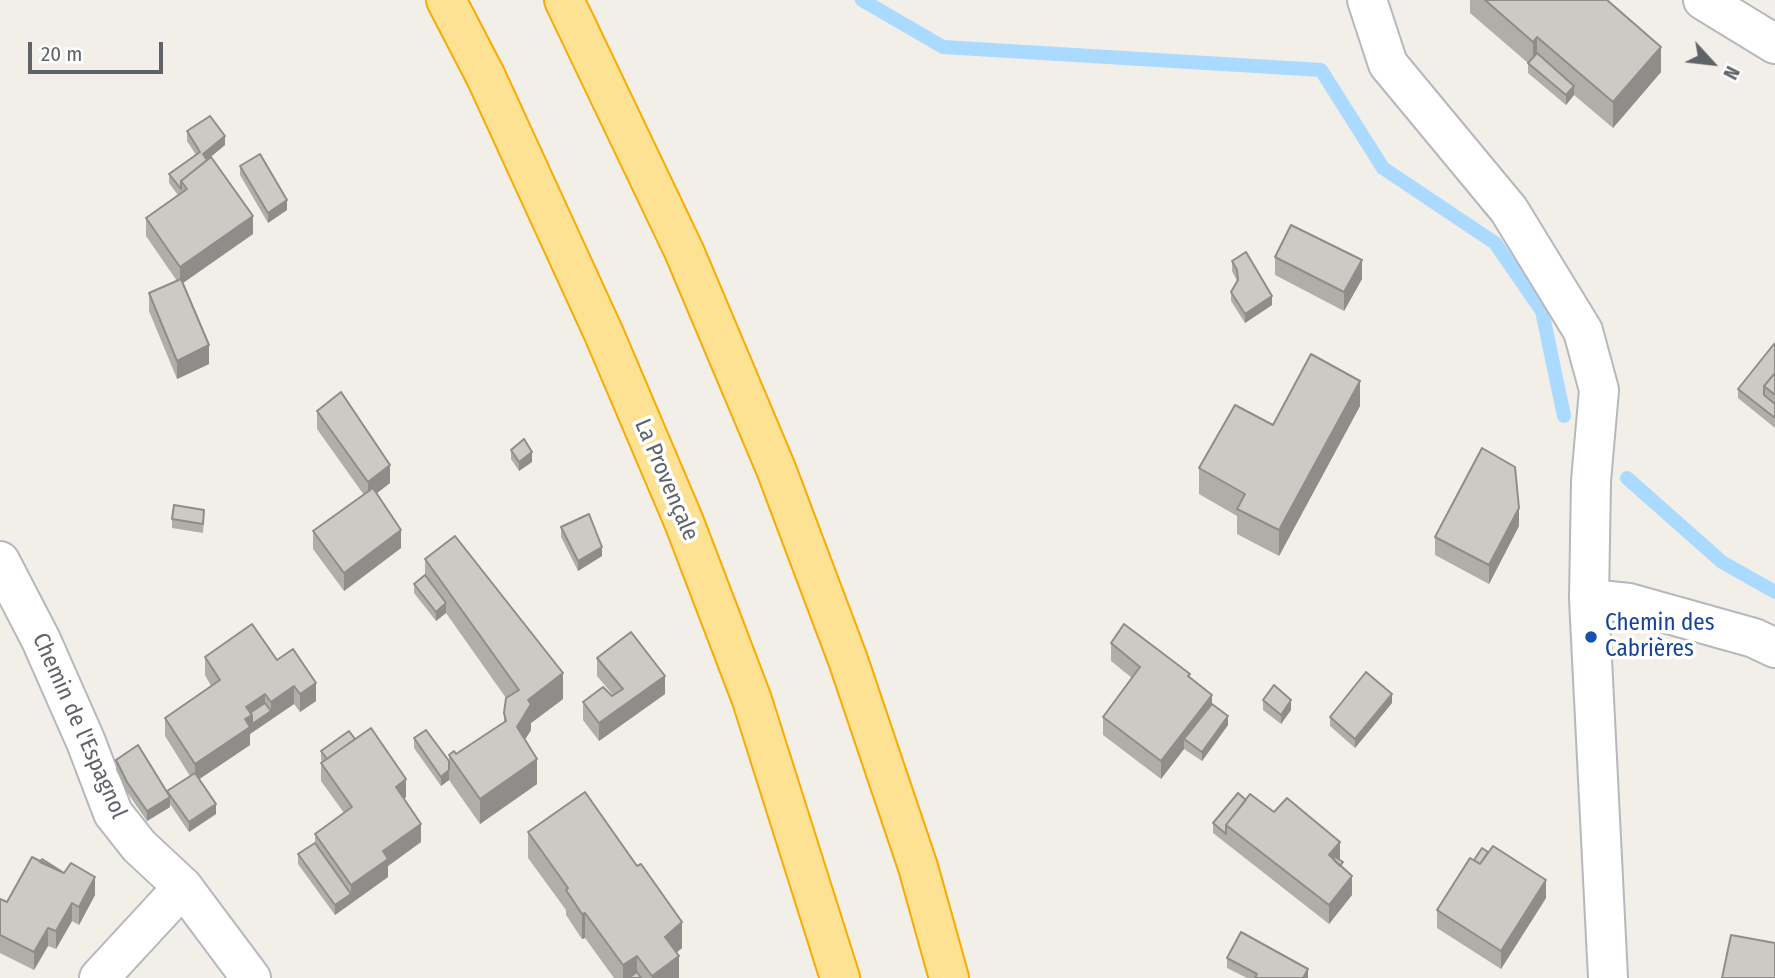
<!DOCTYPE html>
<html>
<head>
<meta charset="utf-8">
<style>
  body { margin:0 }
  #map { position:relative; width:1775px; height:978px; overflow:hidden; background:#f1efe8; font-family:"Fira Sans Condensed",sans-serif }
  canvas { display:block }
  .north { position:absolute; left:1677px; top:28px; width:70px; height:70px; -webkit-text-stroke:5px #fff; paint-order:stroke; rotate:117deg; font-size:19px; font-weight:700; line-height:28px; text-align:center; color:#5f6368 }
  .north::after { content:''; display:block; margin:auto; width:24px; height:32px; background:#5f6368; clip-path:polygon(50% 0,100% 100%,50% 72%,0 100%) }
  .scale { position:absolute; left:28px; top:42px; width:135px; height:32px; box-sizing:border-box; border:4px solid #5f6368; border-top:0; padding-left:9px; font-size:21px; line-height:24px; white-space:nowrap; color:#5f6368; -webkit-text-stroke:5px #fff; paint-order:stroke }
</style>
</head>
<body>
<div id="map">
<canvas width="1775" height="978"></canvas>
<div class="north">N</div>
<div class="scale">20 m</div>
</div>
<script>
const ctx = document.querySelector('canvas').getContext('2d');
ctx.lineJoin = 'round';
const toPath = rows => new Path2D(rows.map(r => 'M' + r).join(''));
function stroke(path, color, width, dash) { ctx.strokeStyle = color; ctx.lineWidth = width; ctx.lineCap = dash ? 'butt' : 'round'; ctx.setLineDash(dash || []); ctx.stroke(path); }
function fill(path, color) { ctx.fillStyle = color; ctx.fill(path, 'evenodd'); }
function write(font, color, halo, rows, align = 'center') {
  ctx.font = font + ' "Fira Sans Condensed",sans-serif'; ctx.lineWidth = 7; ctx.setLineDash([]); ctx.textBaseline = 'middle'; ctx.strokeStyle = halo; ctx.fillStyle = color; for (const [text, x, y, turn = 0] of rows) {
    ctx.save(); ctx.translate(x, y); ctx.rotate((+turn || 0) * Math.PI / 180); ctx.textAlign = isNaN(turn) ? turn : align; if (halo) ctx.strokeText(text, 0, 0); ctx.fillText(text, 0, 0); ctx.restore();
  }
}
stroke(toPath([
  [862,0,943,47,1321,70,1383,168,1495,243,1542,311,1564,416],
  [1627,478,1722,562,1775,592]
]), '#aadaff', 14);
const street = toPath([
  [1367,0,1388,64,1509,210,1583,331,1599,390,1591,481,1589,599,1608,978],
  [1703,0,1775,44],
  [0,561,41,640,86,742,113,813,139,846,183,887,251,978],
  [1589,599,1629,603,1754,638,1775,648],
  [99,978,183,887]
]);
const highway = toPath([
  [446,0,486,77,604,334,684,522,752,700,840,978],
  [564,0,684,251,776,469,848,660,918,867,949,978]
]);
stroke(street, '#b5b8bc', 42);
stroke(highway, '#f9ab00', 42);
stroke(street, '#fff', 38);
stroke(highway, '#fde293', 38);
fill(toPath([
  [1470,0,1607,0,1661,72,1613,128,1574,95,1566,105,1528,73,1528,63,1470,13],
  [187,131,225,145,207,160,253,234,183,283,209,364,177,379,149,311,149,293,177,281,146,236,146,218,178,195,169,183,169,174,196,155,187,141],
  [240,166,287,210,268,223,240,175],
  [1275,257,1362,279,1344,311,1275,275],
  [1232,261,1272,305,1245,323,1231,301,1231,292,1237,281,1232,271],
  [1775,345,1775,428,1738,398,1738,389],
  [1360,406,1279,556,1237,534,1237,516,1199,494,1199,468,1273,425],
  [317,411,390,483,377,493,401,548,344,591,313,549,313,531,364,495,317,429],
  [511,450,532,462,519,471,511,459],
  [172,519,204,520,203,533,172,528],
  [1519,526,1489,584,1435,555,1435,537],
  [561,527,602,556,578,571,561,537],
  [425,559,563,699,531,723,531,730,525,740,537,784,480,824,449,780,441,786,414,748,414,738,449,761,449,755,456,754,504,723,504,713,506,698,446,613,436,621,414,593,414,584,425,575],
  [1111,643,1190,677,1212,704,1228,725,1202,761,1184,749,1161,779,1103,735,1103,717,1132,678,1111,661],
  [205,657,277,660,316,701,300,712,294,704,250,734,250,745,199,779,216,814,189,832,170,804,170,807,147,821,127,792,116,770,116,760,167,794,167,791,190,776,165,736,165,718,211,686,205,675],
  [597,658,665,694,599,741,583,720,583,702,613,695,597,676],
  [1263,700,1291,710,1281,724,1263,710],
  [1392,703,1355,748,1330,726,1330,717],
  [355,739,406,797,404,799,421,842,388,866,388,877,335,915,298,864,298,854,315,843,315,834,344,813,321,781,321,763,322,762,321,760,321,751],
  [1246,800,1340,860,1352,895,1329,924,1213,833,1213,823],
  [528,832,682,948,677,952,679,978,614,978,585,938,582,939,566,915,566,910,528,858],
  [95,895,79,925,72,921,56,949,48,946,34,970,0,953,0,899,7,902],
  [1546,898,1501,969,1437,928,1437,910],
  [1227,958,1308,978,1247,978,1227,968]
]), '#afaea9');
fill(toPath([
  [1537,37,1537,63,1533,68,1533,42],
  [1661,47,1661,72,1613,128,1613,102],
  [1574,86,1574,95,1566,105,1566,95],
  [225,136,225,145,203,163,203,154],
  [287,200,287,210,268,223,268,213],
  [253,216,253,234,180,285,180,267],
  [1362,260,1362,279,1344,311,1344,292],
  [1272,296,1272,305,1245,323,1245,314],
  [209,345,209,364,177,379,177,361],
  [1360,381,1360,406,1279,556,1279,530],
  [532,452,532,462,519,471,519,462],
  [390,465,390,483,368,500,368,482],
  [1519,508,1519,526,1489,584,1489,565],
  [401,530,401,548,344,591,344,573],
  [602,547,602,556,578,571,578,561],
  [446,603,446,613,436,621,436,612],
  [563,673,563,699,531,723,531,730,517,752,517,727,528,700],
  [665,676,665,694,599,741,599,723],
  [316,683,316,701,300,712,300,694],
  [294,686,294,704,250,734,250,745,195,782,195,764,246,707,265,694,265,712,271,711,271,702],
  [1392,694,1392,703,1355,748,1355,739],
  [1212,695,1212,713,1184,739,1184,749,1161,779,1161,761],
  [1291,700,1291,710,1281,724,1281,715],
  [1228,716,1228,725,1202,761,1202,752],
  [537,759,537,784,480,824,480,799],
  [449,770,449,780,441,786,441,777],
  [406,779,406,797,396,805,396,787],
  [170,797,170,807,147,821,147,811],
  [216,804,216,814,189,832,189,822],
  [421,824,421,842,388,866,388,877,335,915,335,905,351,894,351,885,383,851],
  [1340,842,1340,860,1334,868,1329,855],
  [1352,876,1352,895,1329,924,1329,905],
  [95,877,95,895,79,925,79,907],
  [1546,880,1546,898,1501,969,1501,951],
  [72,903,72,921,56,949,56,931],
  [585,913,585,938,582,939,582,914],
  [682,922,682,948,665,962,665,937],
  [48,928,48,946,34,970,34,952],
  [637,956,637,978,630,977,630,978,623,978,623,965],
  [679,956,679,978,652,978,652,976],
  [1308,969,1308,978,1303,978]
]), '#8f8d8a');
const building = toPath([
  [1485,0,1607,0,1661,47,1613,102,1537,37,1533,42,1485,0],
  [1537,53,1574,86,1566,95,1528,63,1537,53],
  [210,116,225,136,203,154,207,160,181,181,181,189,169,174,200,152,187,131,210,116],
  [260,154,287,200,268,213,240,166,260,154],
  [211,157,253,216,180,267,146,218,187,189,181,181,211,157],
  [1291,225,1362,260,1344,292,1275,257,1291,225],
  [1246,252,1272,296,1245,314,1231,292,1238,280,1237,270,1232,261,1246,252],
  [181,279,209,345,177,361,149,293,181,279],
  [1774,344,1775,345,1775,373,1764,386,1764,395,1775,404,1775,418,1738,389,1774,344],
  [1311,354,1360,381,1279,530,1237,509,1245,494,1199,468,1235,405,1273,425,1311,354],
  [1775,373,1775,395,1764,386,1775,373],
  [341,392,390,465,368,482,317,411,341,392],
  [524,439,532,452,519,462,511,450,524,439],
  [1482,448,1515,467,1519,508,1489,565,1435,537,1482,448],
  [373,488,401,530,344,573,313,531,373,488],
  [174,505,204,510,203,524,172,519,174,505],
  [589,514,602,547,578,561,561,527,589,514],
  [455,536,563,673,528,700,531,704,517,727,537,759,480,799,449,755,454,751,456,754,506,721,504,713,506,698,519,690,425,559,455,536],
  [425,575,446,603,436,612,414,584,425,575],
  [252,624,277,660,293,649,316,683,300,694,294,686,271,702,265,694,246,707,252,715,245,719,250,727,195,764,165,718,220,680,205,657,252,624],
  [1124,624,1190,674,1188,676,1212,695,1161,761,1103,717,1140,667,1111,643,1124,624],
  [631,632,665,676,599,723,583,702,603,687,612,696,623,689,597,658,631,632],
  [1366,672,1392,694,1355,739,1330,717,1366,672],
  [1274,685,1291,700,1281,715,1263,700,1274,685],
  [265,703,271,711,252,724,252,715,250,713,265,703],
  [1212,704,1228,716,1202,752,1184,739,1212,704],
  [371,728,406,779,396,787,421,824,383,851,388,859,351,885,315,834,352,807,321,763,371,728],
  [426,730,449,761,449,770,441,777,414,738,426,730],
  [349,731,355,739,327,759,321,751,349,731],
  [138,745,170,797,147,811,127,782,116,760,138,745],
  [195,773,216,804,189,822,167,791,195,773],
  [585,792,637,866,641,864,682,922,665,937,679,956,652,976,637,956,623,965,585,913,582,914,566,890,568,888,528,832,585,792],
  [1238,793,1246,800,1226,825,1226,834,1213,823,1238,793],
  [1250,794,1274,812,1287,798,1340,842,1329,855,1352,876,1329,905,1226,825,1250,794],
  [315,843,351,894,335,905,298,854,315,843],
  [1493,846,1546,880,1501,951,1437,910,1470,858,1480,864,1493,846],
  [1482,848,1488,852,1480,864,1474,860,1482,848],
  [32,857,64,873,71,863,95,877,79,907,72,903,56,931,48,928,34,952,0,935,0,899,7,902,32,857],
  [1335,857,1343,862,1340,866,1333,859,1335,857],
  [42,859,64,873,40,862,42,859],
  [1241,932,1308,969,1303,978,1255,978,1257,974,1227,958,1241,932],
  [1731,935,1775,943,1775,978,1722,978,1731,935],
  [637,972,641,978,631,978,630,977,637,972]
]);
fill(building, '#cccac5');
stroke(building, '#8f8d8a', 2);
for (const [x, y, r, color] of [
  [1591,637,7,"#1a4fb4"]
]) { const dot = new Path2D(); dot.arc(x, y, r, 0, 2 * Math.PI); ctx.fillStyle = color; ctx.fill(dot); stroke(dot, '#fff', 2.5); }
write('23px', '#5f6368', '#fff', [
  ["La Provençale",666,480,67],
  ["Chemin de l'Espagnol",79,726,66]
]);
write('23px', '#164399', '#fff', [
  ["Chemin des",1605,624],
  ["Cabrières",1605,650]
], 'left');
</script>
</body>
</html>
